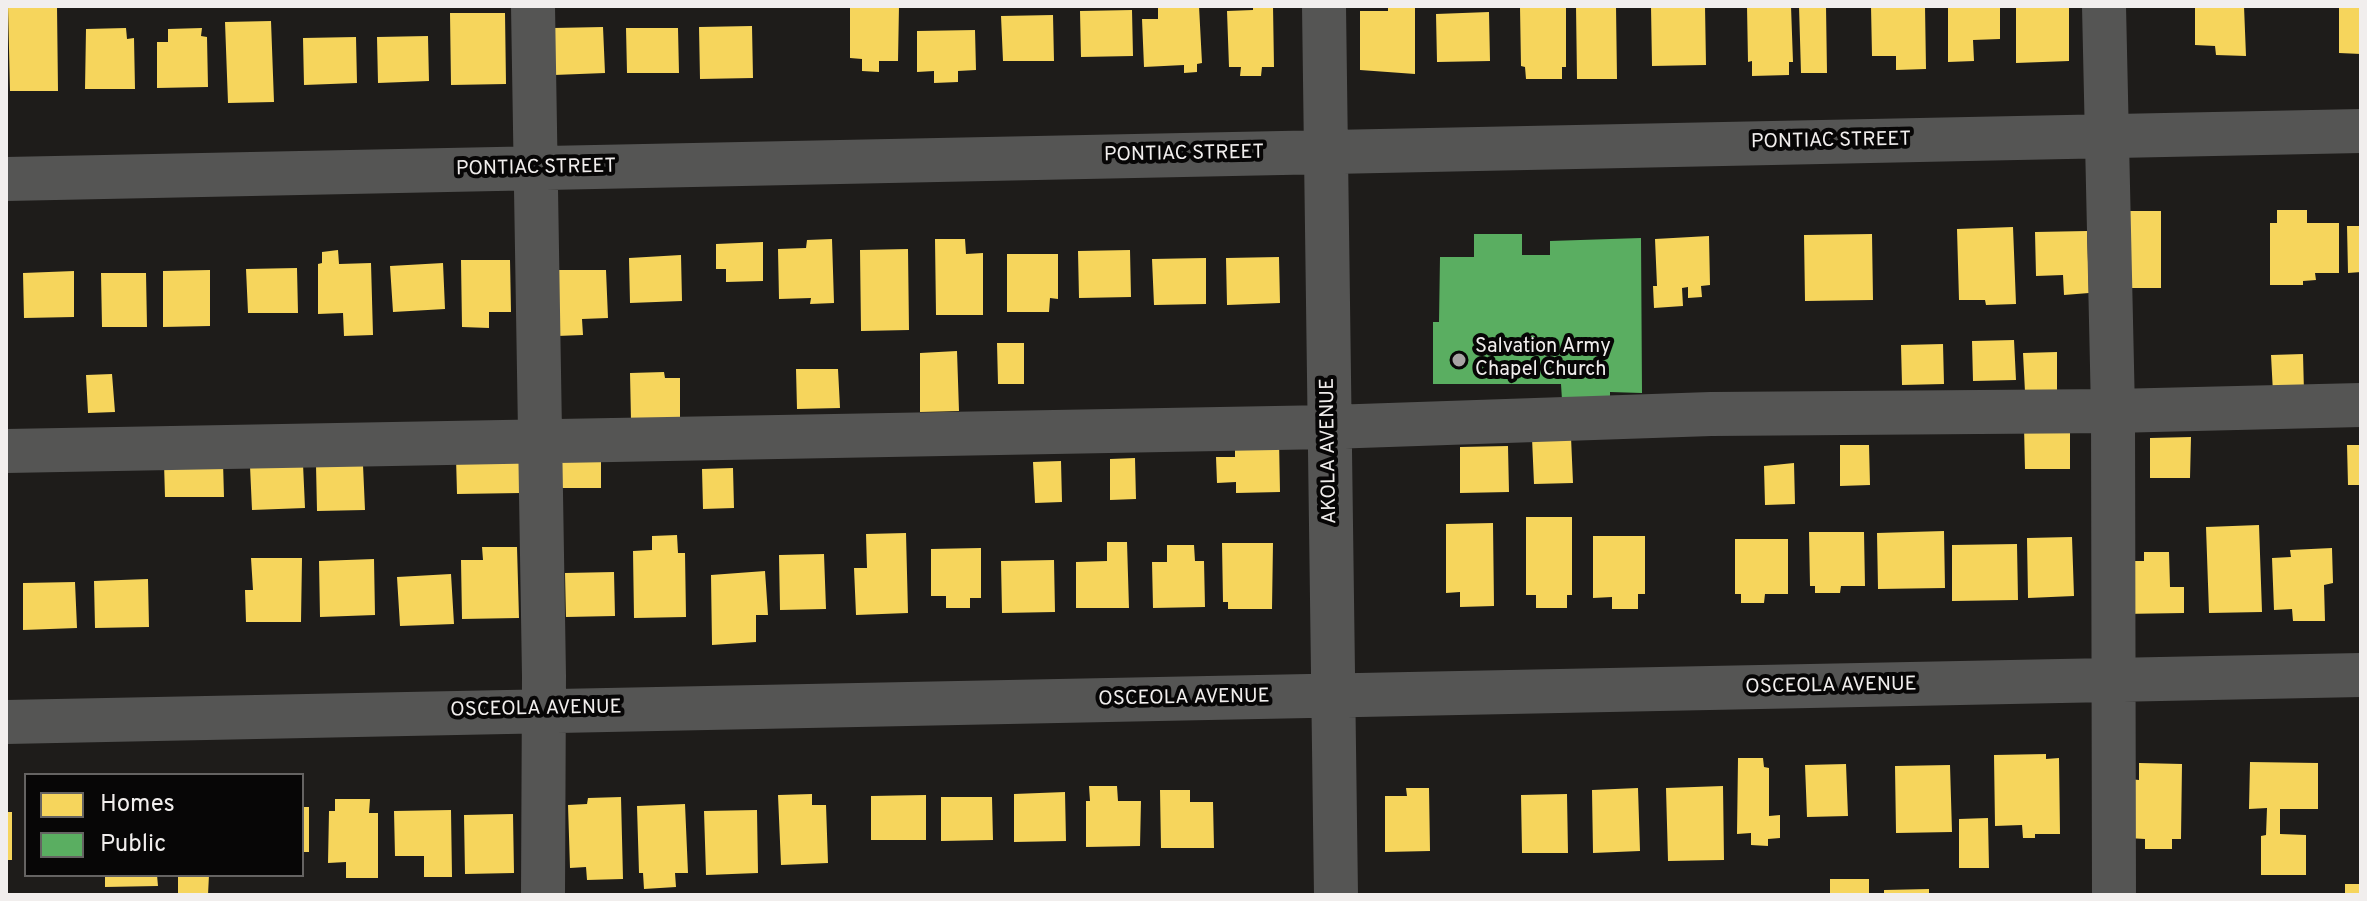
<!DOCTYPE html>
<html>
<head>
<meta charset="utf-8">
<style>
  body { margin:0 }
  #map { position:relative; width:2367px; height:901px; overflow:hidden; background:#1e1c1a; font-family:Overpass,sans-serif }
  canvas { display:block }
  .frame { position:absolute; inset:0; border:8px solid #f1eeed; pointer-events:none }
  .legend { position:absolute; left:24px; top:773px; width:280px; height:104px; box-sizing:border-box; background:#070606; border:2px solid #656362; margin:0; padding:10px 14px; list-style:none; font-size:24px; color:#f1eeed }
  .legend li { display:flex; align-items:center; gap:16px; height:40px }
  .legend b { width:40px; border:2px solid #656362 }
</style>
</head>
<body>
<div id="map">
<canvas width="2367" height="901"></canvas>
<div class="frame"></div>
<ul class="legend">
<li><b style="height:22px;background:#f6d55c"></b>Homes</li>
<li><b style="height:22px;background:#5aae61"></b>Public</li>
</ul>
</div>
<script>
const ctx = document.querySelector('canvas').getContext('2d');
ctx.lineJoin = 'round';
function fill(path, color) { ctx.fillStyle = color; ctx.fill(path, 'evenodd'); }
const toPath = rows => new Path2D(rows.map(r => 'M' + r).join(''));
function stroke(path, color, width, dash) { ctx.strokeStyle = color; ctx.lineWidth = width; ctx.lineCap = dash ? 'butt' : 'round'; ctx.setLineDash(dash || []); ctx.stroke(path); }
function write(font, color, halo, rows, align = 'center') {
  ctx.font = font + ' Overpass,sans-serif'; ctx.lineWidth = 8; ctx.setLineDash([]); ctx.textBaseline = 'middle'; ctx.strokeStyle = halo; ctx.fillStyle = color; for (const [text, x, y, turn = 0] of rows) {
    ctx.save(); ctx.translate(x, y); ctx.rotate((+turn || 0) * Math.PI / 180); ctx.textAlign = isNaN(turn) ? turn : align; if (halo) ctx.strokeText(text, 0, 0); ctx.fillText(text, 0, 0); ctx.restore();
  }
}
fill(toPath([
  [8,6,57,6,58,91,10,91],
  [850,6,899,6,898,61,879,61,879,72,862,71,862,59,850,58],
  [1158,6,1199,6,1202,63,1197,64,1197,72,1184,73,1184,65,1144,67,1142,19,1158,19],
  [1253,6,1273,6,1274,67,1262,67,1261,76,1240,76,1241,67,1229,67,1227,11,1253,10],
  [1388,6,1415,6,1415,74,1360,70,1360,11,1388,11],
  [1524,6,1566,7,1566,67,1562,67,1562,79,1526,79,1525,67,1521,66,1520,7],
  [1576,6,1616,6,1617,79,1577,79],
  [1651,6,1705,6,1706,65,1652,66],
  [1747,6,1791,6,1793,62,1789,62,1789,75,1752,76,1752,61,1748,62],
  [1799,6,1826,6,1827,73,1801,73],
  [1871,6,1925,6,1926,69,1896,70,1896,56,1872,56],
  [1948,6,2000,6,2000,39,1973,40,1974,61,1948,62],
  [2016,6,2069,6,2069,61,2016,63],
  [2195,6,2244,6,2246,56,2216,55,2215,46,2195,45],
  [2339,6,2361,6,2361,54,2339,53],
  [1132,10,1133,56,1081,57,1080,11],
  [1489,12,1490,61,1437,62,1436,14],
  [450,13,505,13,506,84,451,85],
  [1053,15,1054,61,1003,61,1001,16],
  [271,21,274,102,228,103,225,22],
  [752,26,753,78,700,79,699,27],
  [603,27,605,73,554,75,553,28],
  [126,28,127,39,134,38,135,89,85,89,86,29],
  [202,28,201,36,207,37,208,87,157,88,157,42,168,42,168,29],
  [626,28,678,28,679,73,627,73],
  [975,30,976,70,958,71,958,82,934,83,934,71,917,72,917,31],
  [428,36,429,81,378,83,377,37],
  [356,37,357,83,304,85,303,38],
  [2277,210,2307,210,2307,223,2339,223,2339,273,2315,273,2316,280,2303,281,2303,285,2270,285,2270,223,2277,223],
  [2119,211,2161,211,2161,288,2119,288],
  [2347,226,2361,226,2361,272,2348,273],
  [2013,227,2016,304,1986,305,1985,300,1959,300,1957,229],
  [2087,231,2089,293,2064,295,2063,275,2036,276,2035,232],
  [1872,234,1873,300,1805,301,1804,235],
  [1709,236,1710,285,1701,286,1702,297,1688,298,1688,287,1682,288,1683,306,1654,308,1653,286,1657,286,1655,239],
  [832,239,834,303,810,304,811,298,779,299,778,249,806,248,807,240],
  [935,239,965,239,966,254,983,253,983,315,936,315],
  [763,242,763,281,726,282,726,269,716,269,716,244],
  [908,249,909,330,861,331,860,250],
  [338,250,339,264,371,263,373,335,344,336,343,313,318,314,318,264,322,263,322,252],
  [1130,250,1131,297,1079,298,1078,251],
  [1007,254,1058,254,1058,299,1050,298,1049,312,1007,312],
  [681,255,682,301,630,303,629,258],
  [1279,257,1280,303,1227,305,1226,258],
  [1206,258,1206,304,1154,305,1152,259],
  [461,260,510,260,511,312,489,312,489,328,462,327],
  [443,263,445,309,393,312,390,266],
  [297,268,298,313,248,313,246,269],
  [210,270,210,326,163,327,163,271],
  [555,270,606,270,608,318,582,319,583,335,557,336],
  [74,271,74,317,24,318,23,273],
  [101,273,146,273,147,327,102,327],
  [2014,340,2016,380,1973,381,1972,341],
  [997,343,1024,343,1024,384,998,384],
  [1943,344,1944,384,1902,385,1901,345],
  [957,351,959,411,920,412,920,353],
  [2057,352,2057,391,2025,392,2023,353],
  [2303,354,2304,392,2273,393,2271,355],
  [796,369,838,369,840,408,797,409],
  [664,372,665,378,680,378,680,419,631,420,630,373],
  [112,374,115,412,88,413,86,375],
  [2070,425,2070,469,2025,469,2024,426],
  [1571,437,1573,483,1534,484,1532,438],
  [2191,437,2190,478,2150,478,2150,438],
  [1279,440,1280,492,1236,493,1236,482,1217,483,1216,457,1235,457,1235,441],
  [1840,445,1869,445,1870,485,1840,486],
  [2347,445,2361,445,2361,485,2348,485],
  [1508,446,1509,492,1460,493,1460,447],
  [601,455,601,488,561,488,560,457],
  [520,456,521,493,457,494,456,457],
  [1135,458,1136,499,1110,500,1110,459],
  [1061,461,1062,502,1035,503,1033,462],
  [223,462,224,497,165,497,164,463],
  [1794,463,1795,504,1765,505,1764,466],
  [303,464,305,508,252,510,250,466],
  [316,465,363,465,365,510,317,511],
  [733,468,734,508,703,509,702,469],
  [1526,517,1572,517,1572,595,1567,595,1567,608,1536,608,1536,595,1526,595],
  [1493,523,1494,606,1460,607,1460,592,1446,593,1446,524],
  [2259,525,2262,612,2209,613,2206,527],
  [1944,531,1945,588,1878,589,1877,533],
  [1809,532,1864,532,1865,586,1841,586,1840,593,1815,593,1815,586,1810,586],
  [906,533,908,613,856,615,854,568,867,568,866,534],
  [677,535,678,553,685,553,686,617,634,618,633,551,652,550,652,536],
  [1593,536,1645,536,1645,594,1638,594,1638,609,1612,609,1612,597,1593,598],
  [2072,537,2074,596,2028,598,2027,538],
  [1735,539,1788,539,1788,594,1765,594,1764,603,1741,603,1741,594,1735,594],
  [1107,542,1127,542,1129,608,1076,608,1076,562,1107,561],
  [1222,543,1273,543,1272,609,1228,609,1228,602,1223,602],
  [2017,544,2018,600,1952,601,1952,545],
  [1167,545,1194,545,1195,561,1204,561,1205,607,1153,608,1152,562,1167,562],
  [482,547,517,547,519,618,462,619,461,560,483,560],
  [981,548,981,598,970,598,970,608,946,608,946,596,931,596,931,549],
  [2332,548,2333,583,2324,585,2325,621,2293,621,2292,609,2274,610,2272,558,2291,557,2290,550],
  [2144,552,2169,552,2170,587,2184,587,2184,613,2122,614,2121,561,2144,561],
  [824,554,826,609,780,610,779,555],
  [251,558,302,558,301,622,246,622,245,590,253,590],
  [374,559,375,615,320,617,319,561],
  [1054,560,1055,612,1002,613,1001,561],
  [765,571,768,615,756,615,756,642,712,645,711,575],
  [614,572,615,616,566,617,565,573],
  [451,574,454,624,400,626,397,577],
  [148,579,149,627,95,628,94,581],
  [75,582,77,628,23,630,23,583],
  [2046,754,2046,759,2059,758,2060,834,2035,834,2035,838,2023,838,2022,825,1995,826,1994,755],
  [1738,758,1763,758,1764,767,1769,768,1769,816,1780,815,1780,838,1768,839,1768,846,1751,845,1751,833,1737,834],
  [2250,762,2318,763,2318,809,2280,809,2280,834,2306,835,2306,875,2261,875,2261,836,2266,835,2267,808,2249,809],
  [2139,763,2182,764,2181,839,2172,839,2172,849,2145,849,2145,839,2128,838,2129,779,2139,780],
  [1846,764,1848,816,1807,817,1805,765],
  [1950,765,1952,832,1896,833,1895,766],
  [1089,786,1117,786,1118,801,1141,801,1140,846,1086,847,1086,801,1090,801],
  [1723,786,1724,860,1668,861,1666,788],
  [1406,788,1429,788,1430,851,1385,852,1385,796,1407,796],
  [1638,788,1640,851,1593,853,1592,790],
  [1160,790,1190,790,1190,802,1213,802,1214,848,1161,848],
  [1065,792,1066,841,1014,842,1014,794],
  [812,794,812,805,826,805,828,863,781,865,778,795],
  [1567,794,1568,853,1522,853,1521,795],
  [926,795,926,840,871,840,871,796],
  [621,797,623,879,587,880,586,867,570,868,568,805,587,804,588,798],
  [941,797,992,797,993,840,941,841],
  [335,799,370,799,369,813,378,813,378,878,346,878,346,862,328,863,329,811,335,811],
  [685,804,688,873,675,873,676,887,644,889,643,873,639,873,637,806],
  [302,807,309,807,309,852,302,852],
  [451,810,452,877,424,877,424,856,395,856,394,811],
  [757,810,758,873,706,875,704,811],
  [6,812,12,812,12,860,6,860],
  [513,814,514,873,465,874,464,815],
  [1988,818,1989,868,1959,868,1959,819],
  [105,875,157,875,158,886,105,887],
  [178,875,209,875,208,895,178,895],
  [1830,879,1869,879,1869,895,1830,895],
  [2345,884,2361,884,2361,895,2345,895],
  [1929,889,1929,895,1884,895,1884,890]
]), '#f6d55c');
fill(toPath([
  [1474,234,1522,234,1522,255,1550,255,1550,241,1641,238,1642,393,1610,392,1610,400,1562,400,1561,384,1433,384,1433,322,1439,322,1440,257,1474,257]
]), '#5aae61');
stroke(toPath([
  [533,6,544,676,543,895],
  [1324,6,1336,895],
  [2104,6,2113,411,2114,895],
  [6,179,2361,131],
  [6,451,1330,427,1711,414,2113,411,2361,405],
  [6,722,2361,675]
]), '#555554', 44);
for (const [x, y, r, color] of [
  [1459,360,8,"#a7a4a3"]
]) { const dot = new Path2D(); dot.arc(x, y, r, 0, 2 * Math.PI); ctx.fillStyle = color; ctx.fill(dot); stroke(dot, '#070606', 3); }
write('20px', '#f1eeed', '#070606', [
  ["PONTIAC STREET",1831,142,-1],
  ["PONTIAC STREET",1184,155,-1],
  ["PONTIAC STREET",536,169,-1],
  ["AKOLA AVENUE",1330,451,-91],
  ["OSCEOLA AVENUE",1831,687,-1],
  ["OSCEOLA AVENUE",1184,699,-1],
  ["OSCEOLA AVENUE",536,710,-1]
]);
write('20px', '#f1eeed', '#070606', [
  ["Salvation Army",1475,348],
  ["Chapel Church",1475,371]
], 'left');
</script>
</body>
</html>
